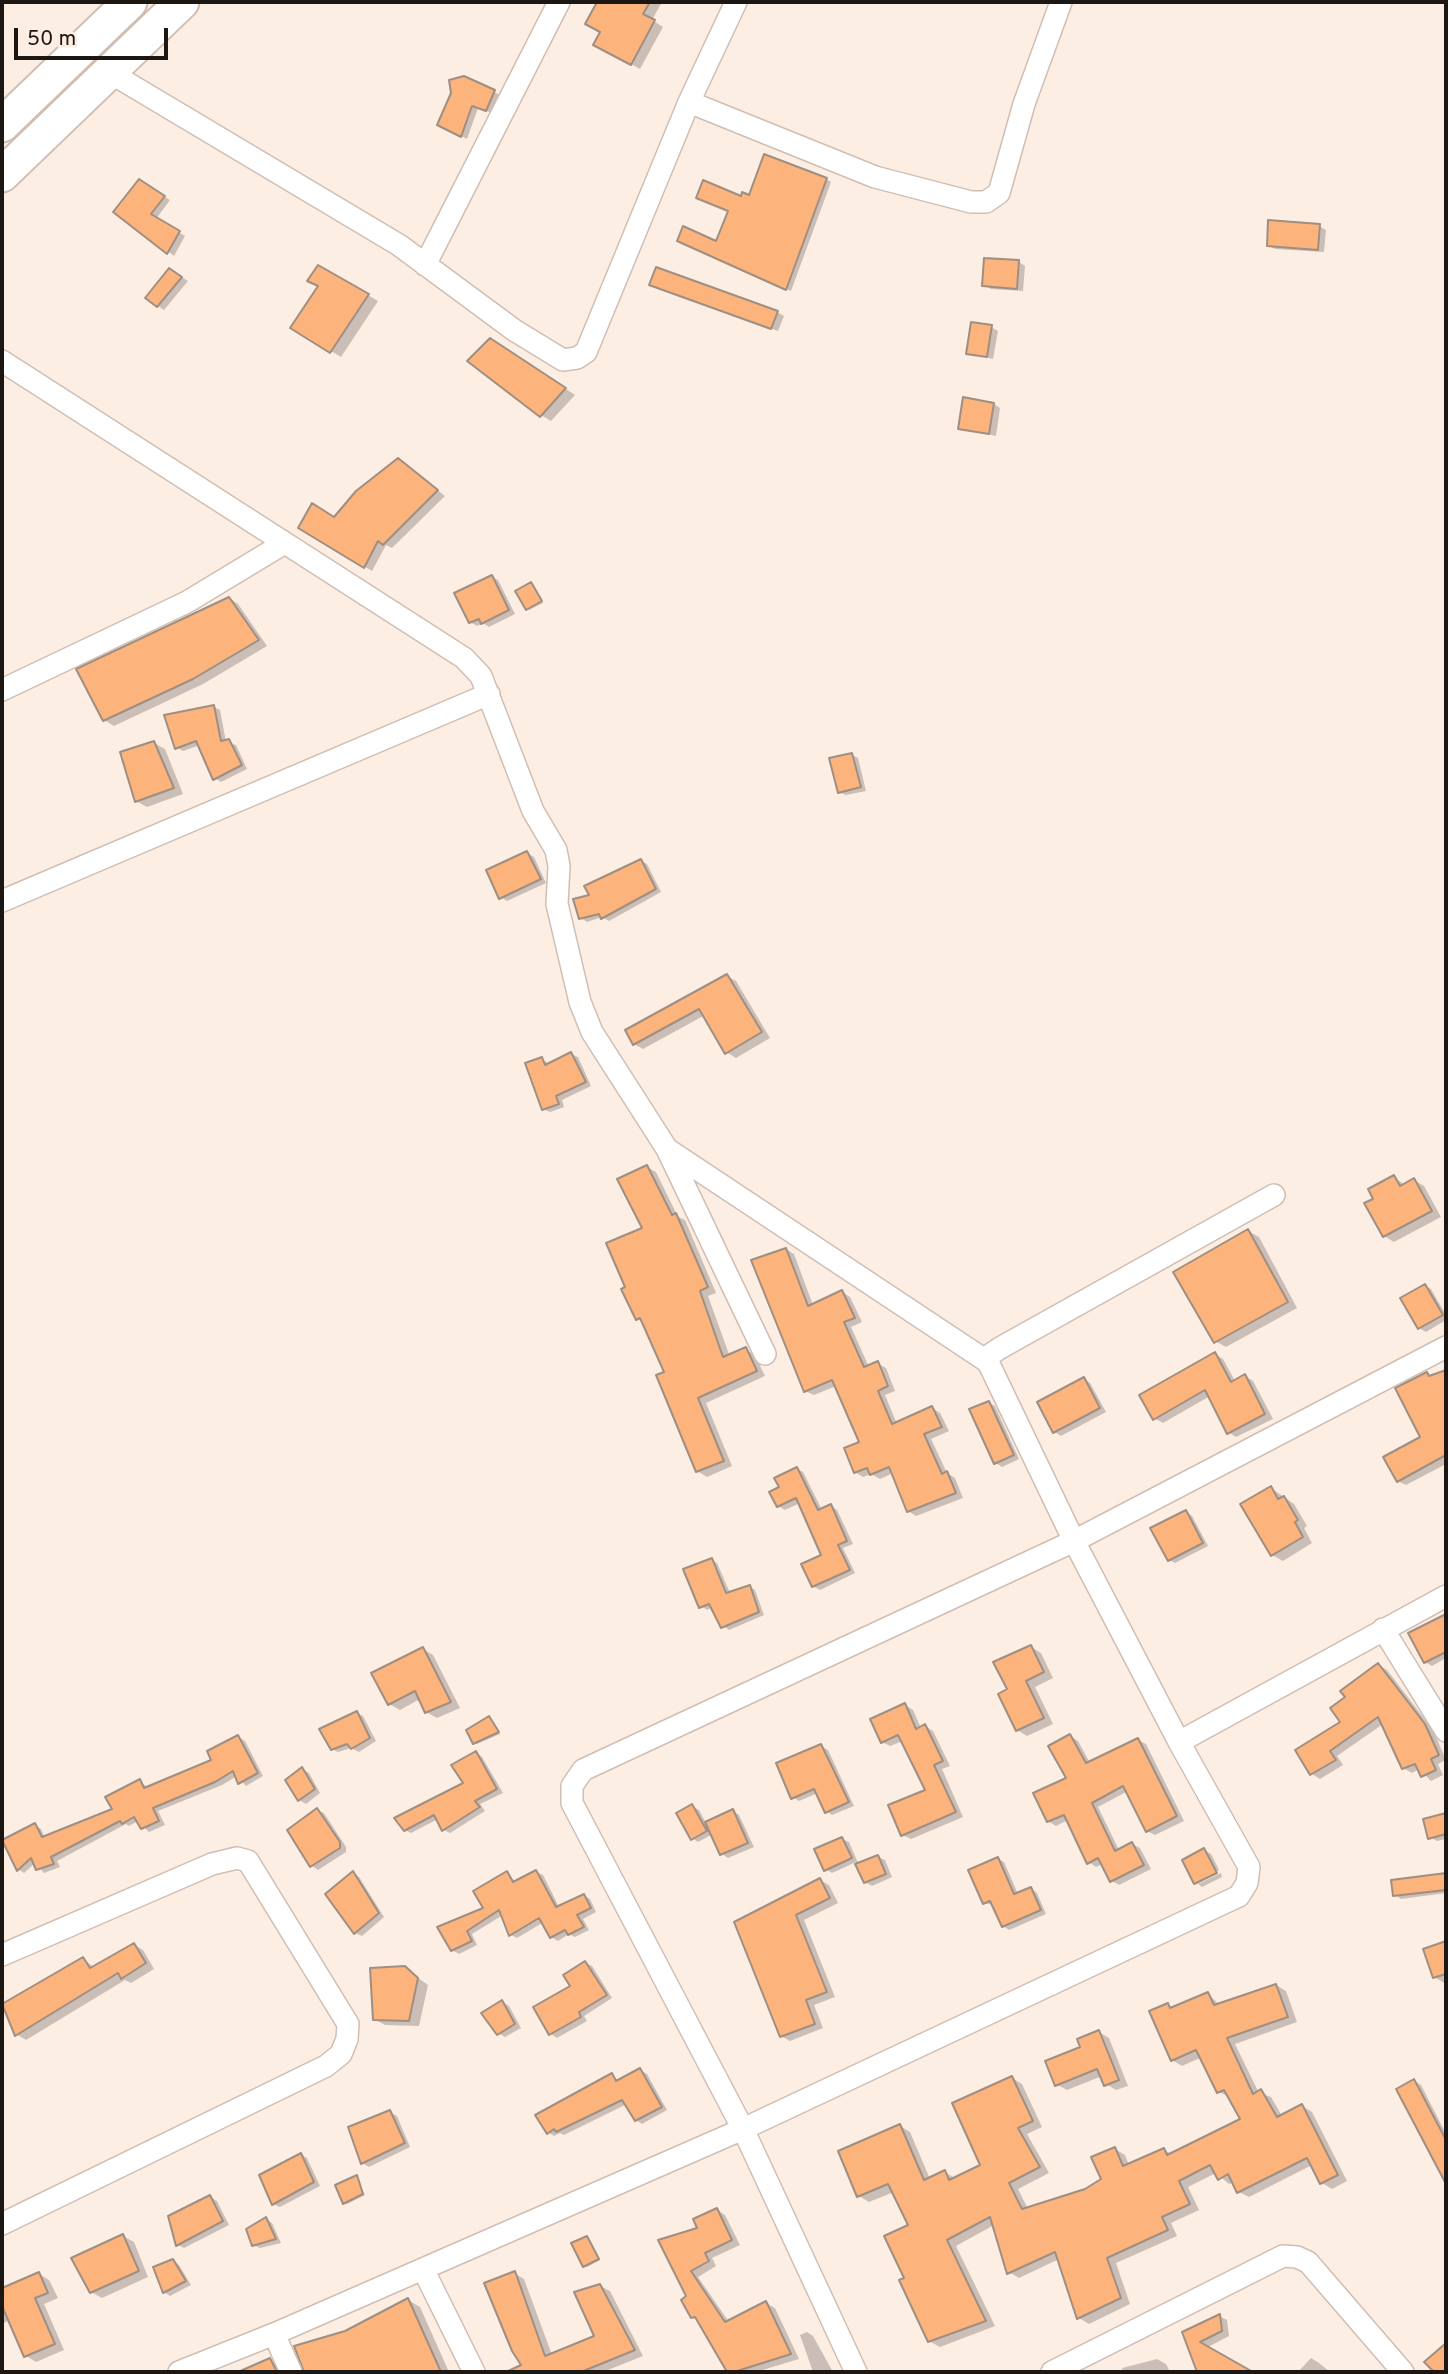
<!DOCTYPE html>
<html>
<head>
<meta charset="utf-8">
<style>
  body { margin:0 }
  #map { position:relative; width:1448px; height:2374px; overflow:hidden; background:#fdeee4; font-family:Overpass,sans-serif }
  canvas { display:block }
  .frame { position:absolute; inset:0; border:4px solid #1d1713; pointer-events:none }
  .scale { position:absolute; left:14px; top:28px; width:154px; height:32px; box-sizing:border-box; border:4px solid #1d1713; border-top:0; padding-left:9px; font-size:21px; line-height:24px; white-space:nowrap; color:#1d1713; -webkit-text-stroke:5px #fdeee4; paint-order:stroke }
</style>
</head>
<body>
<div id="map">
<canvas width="1448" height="2374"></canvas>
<div class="frame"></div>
<div class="scale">50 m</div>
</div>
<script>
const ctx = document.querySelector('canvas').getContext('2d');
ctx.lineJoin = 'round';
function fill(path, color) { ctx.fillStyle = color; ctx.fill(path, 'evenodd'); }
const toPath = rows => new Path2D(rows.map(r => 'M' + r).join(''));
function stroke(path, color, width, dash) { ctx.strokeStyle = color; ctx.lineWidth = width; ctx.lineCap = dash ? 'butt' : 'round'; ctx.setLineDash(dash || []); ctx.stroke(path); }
fill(toPath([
  [599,2,662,2,652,20,663,27,640,69,595,44,602,32,587,23],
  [494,92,500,95,492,113,478,108,467,139,439,125],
  [826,179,831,182,791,291,684,243,716,243,750,198],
  [140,181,170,200,156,219,185,236,174,256,116,212],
  [1319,226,1326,230,1324,252,1275,249,1268,245],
  [1019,262,1025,266,1023,291,991,289,984,285],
  [319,267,378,301,341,357,293,328,320,287],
  [170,270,188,281,164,310,158,306],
  [657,288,777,312,784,316,778,331],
  [991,327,998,331,993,359,968,353],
  [501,346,575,395,551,421,541,415],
  [994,404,1000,408,996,436,960,428],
  [406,465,445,496,392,548,386,545,372,571,300,527,334,519],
  [492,577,498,580,515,614,489,627,483,623,477,626,470,622],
  [531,584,543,603,529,610,527,608],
  [229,598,238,604,267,646,203,684,114,726,104,720],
  [214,707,220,710,226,742,236,745,247,769,221,782,215,778,200,745,183,751,176,747],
  [154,743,165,749,183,794,147,807,136,801],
  [852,755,858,758,866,791,846,795,839,792],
  [527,853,534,857,546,883,507,901,501,897],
  [641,861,647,864,661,892,609,921,602,917,587,922,581,918,591,896],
  [727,976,736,981,770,1038,736,1058,726,1052,705,1015,643,1049,634,1044],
  [571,1054,578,1057,591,1086,562,1100,564,1107,550,1112,543,1109,542,1059,549,1064],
  [647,1167,656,1172,678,1217,685,1220,716,1293,708,1296,730,1357,745,1349,755,1355,765,1376,706,1403,732,1466,707,1477,697,1471,667,1373,645,1323,637,1319,628,1288,644,1229],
  [1394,1177,1405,1185,1414,1180,1424,1186,1441,1217,1394,1242,1384,1236,1376,1199],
  [1248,1231,1259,1237,1297,1308,1226,1347,1215,1341],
  [786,1249,794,1254,813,1305,842,1292,850,1297,862,1322,851,1327,869,1367,877,1363,886,1368,895,1391,885,1395,897,1424,932,1408,940,1413,949,1431,931,1439,947,1473,955,1478,963,1498,916,1516,908,1511,893,1473,880,1479,871,1474,863,1477,855,1472,862,1443,836,1386,814,1395,805,1391],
  [1425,1286,1431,1289,1446,1315,1446,1320,1426,1332,1419,1328],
  [1215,1354,1223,1359,1235,1381,1245,1376,1253,1381,1273,1419,1236,1437,1228,1432,1210,1396,1163,1423,1154,1418],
  [1446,1371,1446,1464,1406,1485,1398,1481,1422,1438,1427,1374,1432,1377],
  [1084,1379,1090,1383,1106,1412,1061,1436,1055,1432],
  [989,1403,995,1406,1019,1459,1002,1467,996,1463],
  [797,1469,803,1472,822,1510,831,1506,837,1510,853,1544,843,1548,855,1573,820,1590,813,1586,823,1556,800,1503,785,1510,778,1506,781,1488],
  [1271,1488,1294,1504,1307,1526,1304,1528,1312,1543,1283,1561,1272,1555],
  [1186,1512,1192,1516,1208,1546,1175,1563,1169,1560],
  [712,1560,717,1563,730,1593,749,1586,755,1590,764,1615,729,1630,723,1626,713,1607,707,1610,701,1606],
  [1443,1617,1446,1619,1446,1658,1432,1666,1425,1662],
  [1031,1647,1041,1653,1053,1678,1035,1687,1053,1724,1027,1736,1017,1730,1009,1690],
  [423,1649,433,1655,460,1708,437,1718,426,1712,420,1699,400,1710,389,1704],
  [1378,1665,1387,1670,1433,1730,1446,1760,1438,1764,1443,1775,1431,1781,1419,1769,1412,1773,1403,1768,1383,1724,1337,1756,1343,1765,1320,1779,1312,1774,1342,1722,1347,1697],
  [905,1705,913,1710,921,1728,925,1726,933,1731,950,1766,942,1769,963,1817,911,1839,902,1835,927,1791,903,1741,890,1746,882,1742],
  [356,1713,363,1716,376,1741,359,1752,351,1748,338,1752,332,1749],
  [489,1718,500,1734,477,1744,475,1743],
  [1070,1736,1078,1741,1090,1763,1138,1740,1146,1744,1184,1821,1155,1835,1147,1831,1128,1791,1098,1807,1119,1850,1132,1844,1140,1848,1151,1869,1119,1885,1112,1881,1103,1864,1096,1867,1089,1862,1068,1820,1056,1826,1048,1821,1068,1779],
  [238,1737,245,1741,263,1776,246,1786,237,1776,222,1785,158,1811,165,1825,149,1832,138,1821,129,1826,126,1824,57,1861,60,1867,44,1873,35,1863,24,1873,18,1869,35,1825,41,1829,45,1838,115,1809,140,1781,148,1788,214,1761],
  [821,1746,828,1750,854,1806,832,1815,826,1811,818,1793,799,1801,793,1797],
  [476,1753,482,1757,503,1793,480,1804,485,1811,450,1833,444,1830,438,1819,411,1833,405,1830,465,1784],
  [302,1769,309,1773,320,1793,306,1804,299,1800,287,1780],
  [692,1806,699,1810,706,1823,733,1811,739,1815,754,1847,728,1858,722,1854,713,1834,698,1842,692,1838],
  [317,1810,324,1813,346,1847,346,1852,318,1870,312,1866],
  [1446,1815,1446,1839,1437,1841,1430,1837,1426,1820],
  [842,1839,849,1842,859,1865,878,1857,885,1860,892,1877,872,1886,865,1882,856,1862,832,1873,826,1869],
  [1204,1850,1211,1854,1219,1870,1197,1884],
  [998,1859,1004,1862,1018,1894,1031,1889,1037,1893,1046,1914,1009,1930,1003,1926,994,1905,984,1903],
  [536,1872,543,1875,559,1907,584,1896,590,1899,596,1912,583,1919,589,1930,575,1937,569,1934,558,1941,551,1937,544,1922,517,1938,511,1935,503,1915,472,1934,477,1945,459,1954,452,1950,440,1928,486,1909,507,1873,516,1882],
  [353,1873,359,1877,384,1917,362,1936,355,1933],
  [1221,1873,1222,1877,1202,1887,1198,1884],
  [1446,1875,1446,1893,1401,1899,1395,1895,1393,1882],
  [820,1880,829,1885,838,1903,804,1920,835,1997,814,2005,823,2028,790,2041,781,2036,736,1922],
  [1446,1943,1446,1984,1434,1977,1425,1950],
  [134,1945,143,1950,154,1969,131,1983,125,1980,26,2040,16,2034,83,1959,95,1968],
  [585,1963,592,1966,612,1998,584,2016,587,2021,557,2038,551,2034,536,2008,573,1987],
  [404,1968,428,1985,419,2026,385,2025,374,2019],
  [1276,1985,1286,1991,1297,2022,1235,2044,1259,2093,1271,2097,1282,2116,1302,2106,1312,2112,1347,2181,1332,2189,1322,2183,1312,2165,1249,2197,1239,2192,1234,2182,1229,2184,1216,2173,1188,2187,1199,2210,1171,2223,1177,2236,1116,2263,1130,2304,1089,2324,1079,2318,1059,2259,1019,2278,1009,2272,994,2225,956,2246,995,2326,940,2347,929,2341,906,2279,910,2226,894,2192,869,2202,859,2196,900,2126,910,2132,930,2179,945,2172,956,2179,983,2166,1012,2078,1022,2084,1042,2127,1027,2134,1049,2173,1018,2189,1028,2209,1086,2191,1103,2180,1115,2149,1125,2155,1129,2165,1164,2150,1173,2155,1242,2120,1229,2097,1219,2092,1202,2057,1182,2066,1172,2060,1168,2005,1174,2008,1208,1994,1220,2005],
  [502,2002,509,2006,521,2028,505,2037,498,2033],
  [1099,2032,1109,2038,1128,2086,1116,2090,1106,2084,1102,2076,1067,2090,1056,2084,1082,2048],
  [640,2070,647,2074,667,2110,642,2124,636,2120,627,2104,564,2135,560,2133,554,2136,548,2132,612,2075,619,2081],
  [1414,2081,1421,2085,1446,2134,1446,2171],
  [390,2112,397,2116,410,2147,369,2167,362,2163],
  [301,2155,307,2158,320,2186,280,2207,273,2204],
  [356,2177,365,2195,347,2204,344,2203],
  [210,2197,217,2201,229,2225,184,2248,178,2245],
  [717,2210,725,2215,740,2245,712,2258,716,2266,698,2277,729,2322,766,2303,775,2308,799,2359,756,2372,729,2372,699,2321,692,2317,689,2297,661,2241,699,2229],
  [266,2219,272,2223,281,2243,260,2248,253,2245],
  [123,2236,134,2242,148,2277,102,2298,91,2292],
  [587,2238,600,2260,587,2267,584,2266],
  [173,2261,179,2265,191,2285,170,2296,164,2292],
  [514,2273,524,2279,552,2355,597,2337,600,2286,610,2291,643,2356,603,2372,526,2372,513,2350],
  [39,2274,49,2280,58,2298,44,2304,64,2350,36,2362,26,2356,10,2320,2,2324,2,2290],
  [408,2300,420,2307,449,2372,306,2372,296,2347,346,2332],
  [1219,2316,1227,2320,1229,2336,1206,2348,1248,2372,1199,2372,1184,2332],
  [807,2332,813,2336,833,2372,813,2372,800,2335],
  [1311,2358,1319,2363,1330,2372,1298,2372],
  [1157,2359,1166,2364,1170,2372,1123,2372,1122,2368],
  [270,2360,283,2367,285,2372,256,2372,256,2366]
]), '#0003');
const building = toPath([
  [597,2,650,2,643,14,655,20,631,65,593,45,600,32,585,24,597,2],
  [464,76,495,90,486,111,472,106,461,137,437,125,451,93,449,80,464,76],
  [764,154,827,178,786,290,677,241,683,226,716,241,728,211,696,198,703,180,741,196,742,192,749,195,764,154],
  [139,179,165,196,151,214,180,231,167,254,113,212,139,179],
  [1268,220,1320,224,1318,250,1267,246,1268,220],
  [984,258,1019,260,1017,289,982,286,984,258],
  [318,265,369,294,330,353,290,328,318,286,307,281,318,265],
  [656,267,778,311,771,329,649,285,656,267],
  [169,268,182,277,157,307,145,298,169,268],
  [971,322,992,325,987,357,966,354,971,322],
  [490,338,566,388,540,417,467,361,490,338],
  [963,397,994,403,989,434,958,429,963,397],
  [398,458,438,490,383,545,378,541,364,568,298,528,312,503,334,517,356,491,398,458],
  [492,575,509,610,481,624,479,619,469,623,454,593,492,575],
  [531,582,542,601,526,610,515,591,531,582],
  [229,597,259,640,193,679,103,721,76,669,229,597],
  [214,705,221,741,229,739,242,765,213,780,196,741,175,749,164,715,214,705],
  [154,741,174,788,135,802,120,752,154,741],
  [852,753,861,787,838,793,829,758,852,753],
  [527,851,541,879,499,899,486,870,527,851],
  [641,859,656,889,601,919,599,914,579,919,573,899,589,895,584,886,641,859],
  [727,974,762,1032,725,1054,699,1009,633,1045,625,1030,727,974],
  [571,1052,586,1082,556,1096,559,1104,542,1110,525,1063,542,1057,545,1065,571,1052],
  [647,1165,672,1215,676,1213,708,1287,700,1291,723,1357,746,1347,757,1371,698,1398,724,1461,696,1472,656,1375,664,1372,640,1318,636,1320,621,1289,625,1287,606,1243,642,1228,617,1179,647,1165],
  [1394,1175,1400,1186,1414,1178,1432,1211,1383,1237,1364,1203,1373,1199,1368,1189,1394,1175],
  [1248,1229,1288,1302,1214,1343,1173,1272,1248,1229],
  [786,1248,808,1306,842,1290,855,1318,844,1322,864,1367,878,1361,888,1386,878,1391,892,1424,932,1406,942,1427,924,1434,942,1474,947,1471,956,1493,907,1512,889,1467,870,1475,867,1468,854,1473,844,1448,859,1442,832,1380,804,1392,751,1260,786,1248],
  [1425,1284,1443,1315,1418,1329,1400,1298,1425,1284],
  [1215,1352,1231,1382,1245,1374,1265,1414,1227,1434,1205,1390,1153,1420,1139,1395,1215,1352],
  [1446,1370,1446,1455,1397,1482,1383,1457,1420,1437,1395,1388,1427,1372,1429,1376,1446,1370],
  [1084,1377,1100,1408,1053,1433,1037,1402,1084,1377],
  [989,1401,1014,1455,994,1464,969,1409,989,1401],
  [797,1467,818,1510,831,1504,847,1541,838,1545,850,1570,812,1587,801,1564,821,1555,796,1498,777,1507,769,1492,779,1487,774,1478,797,1467],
  [1271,1486,1278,1499,1284,1496,1298,1520,1295,1522,1303,1537,1271,1556,1240,1504,1271,1486],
  [1186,1510,1203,1543,1168,1561,1150,1528,1186,1510],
  [712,1558,726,1593,750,1585,759,1612,721,1628,709,1604,699,1608,683,1569,712,1558],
  [1446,1614,1446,1652,1424,1663,1408,1633,1446,1614],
  [1031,1645,1044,1672,1026,1681,1044,1718,1016,1731,998,1694,1007,1689,993,1662,1031,1645],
  [423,1647,451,1702,425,1713,415,1691,388,1705,371,1673,423,1647],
  [1378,1663,1425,1724,1439,1755,1431,1759,1436,1770,1421,1777,1415,1764,1402,1769,1378,1717,1330,1751,1336,1760,1310,1775,1295,1750,1340,1722,1330,1708,1345,1697,1340,1691,1378,1663],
  [905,1703,916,1729,925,1724,943,1761,934,1765,956,1812,901,1836,888,1805,925,1790,898,1735,881,1743,870,1719,905,1703],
  [357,1711,370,1738,351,1749,347,1744,331,1750,319,1729,357,1711],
  [489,1716,499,1732,473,1744,466,1730,489,1716],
  [1070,1734,1086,1763,1138,1738,1177,1816,1146,1832,1123,1786,1092,1803,1115,1851,1132,1842,1144,1865,1110,1882,1098,1858,1087,1864,1064,1815,1047,1822,1033,1793,1066,1778,1048,1746,1070,1734],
  [238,1735,258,1773,238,1784,233,1771,215,1782,153,1808,159,1821,141,1829,134,1817,122,1824,120,1821,51,1857,54,1864,36,1870,31,1858,17,1871,2,1840,35,1823,42,1837,112,1809,105,1797,140,1779,144,1788,211,1760,207,1751,238,1735],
  [821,1744,849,1802,825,1813,814,1789,791,1799,776,1763,821,1744],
  [476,1751,497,1789,475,1801,480,1807,442,1831,434,1815,404,1831,394,1818,463,1783,451,1765,476,1751],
  [302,1767,315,1789,298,1801,285,1780,302,1767],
  [692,1804,707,1831,691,1840,676,1813,692,1804],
  [317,1808,340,1842,340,1848,310,1867,287,1830,317,1808],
  [733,1809,748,1843,720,1855,705,1822,733,1809],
  [1446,1813,1446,1834,1428,1839,1423,1819,1446,1813],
  [842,1837,852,1858,824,1871,814,1849,842,1837],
  [1204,1848,1217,1873,1194,1884,1182,1860,1204,1848],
  [878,1855,886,1874,864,1883,855,1864,878,1855],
  [998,1857,1014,1894,1031,1887,1041,1910,1002,1927,990,1901,983,1904,968,1870,998,1857],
  [536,1870,556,1907,584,1894,591,1908,577,1915,584,1927,568,1935,565,1930,550,1938,539,1918,509,1936,499,1910,467,1931,472,1941,451,1951,437,1927,483,1908,473,1891,507,1871,513,1882,536,1870],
  [353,1871,379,1913,354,1934,325,1894,353,1871],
  [1446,1873,1446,1890,1393,1896,1391,1880,1446,1873],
  [820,1878,830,1898,796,1915,827,1992,806,2000,815,2024,780,2037,734,1922,820,1878],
  [1446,1941,1446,1974,1433,1978,1423,1949,1446,1941],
  [134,1943,146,1963,121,1979,118,1973,15,2036,2,2004,83,1957,90,1968,134,1943],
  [585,1961,607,1995,579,2012,581,2017,549,2035,533,2007,570,1986,563,1975,585,1961],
  [405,1966,418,1978,409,2021,373,2020,370,1968,405,1966],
  [1276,1984,1288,2017,1227,2038,1253,2094,1261,2089,1277,2117,1302,2104,1338,2175,1320,2184,1307,2158,1237,2193,1228,2174,1218,2180,1210,2165,1179,2181,1190,2204,1162,2217,1168,2230,1107,2258,1121,2298,1077,2319,1055,2252,1007,2274,990,2217,947,2240,986,2321,928,2342,899,2280,904,2278,884,2236,908,2225,888,2184,857,2197,838,2151,900,2124,924,2180,945,2170,949,2180,980,2165,952,2103,1012,2076,1033,2121,1018,2128,1040,2167,1009,2183,1022,2209,1085,2189,1101,2179,1091,2157,1115,2147,1123,2166,1164,2148,1167,2155,1240,2119,1224,2090,1217,2093,1196,2050,1171,2061,1149,2011,1168,2003,1170,2008,1208,1992,1214,2005,1276,1984],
  [502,2000,515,2024,497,2035,481,2013,502,2000],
  [1099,2030,1119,2080,1104,2086,1097,2069,1055,2086,1045,2061,1080,2047,1077,2039,1099,2030],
  [640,2068,662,2107,635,2121,622,2100,556,2132,554,2129,547,2134,535,2115,612,2073,616,2081,640,2068],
  [1414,2079,1446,2140,1446,2184,1396,2089,1414,2079],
  [390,2110,405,2143,361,2164,348,2127,390,2110],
  [301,2153,314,2182,272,2205,259,2175,301,2153],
  [357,2175,363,2194,343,2204,335,2185,357,2175],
  [210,2195,223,2221,176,2246,168,2216,210,2195],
  [717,2208,732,2240,705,2253,709,2261,691,2271,725,2322,766,2301,791,2354,734,2372,727,2372,695,2317,691,2318,681,2300,686,2296,658,2240,697,2228,693,2219,717,2208],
  [266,2217,276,2239,252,2246,246,2229,266,2217],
  [123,2234,139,2271,90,2293,71,2258,123,2234],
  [587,2236,599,2259,583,2267,571,2243,587,2236],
  [173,2259,186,2281,163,2293,153,2267,173,2259],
  [515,2271,545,2356,594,2336,574,2292,600,2284,635,2350,581,2372,506,2372,521,2365,512,2351,484,2283,515,2271],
  [39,2272,48,2293,35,2298,55,2344,24,2357,2,2306,2,2288,39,2272],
  [408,2298,441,2372,304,2372,294,2346,345,2331,408,2298],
  [1220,2314,1222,2331,1200,2342,1253,2372,1197,2372,1182,2332,1220,2314],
  [1446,2343,1446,2372,1434,2372,1424,2362,1446,2343],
  [270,2358,277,2372,238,2372,270,2358]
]);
fill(building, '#fcb37c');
stroke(building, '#9f8e82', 2);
const street = toPath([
  [109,72,399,245,514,330,563,360,577,358,586,352,689,102,736,2],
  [689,102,875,177,971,202,986,202,999,193,1024,104,1061,2],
  [425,265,559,2],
  [2,361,464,658,481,676,533,811,556,850,559,866,557,904,580,1002,592,1032,667,1149,765,1354],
  [2,690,187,602,283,544],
  [2,901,489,694],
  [988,1362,991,1354,1000,1348,1274,1195],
  [1383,1629,1446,1731],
  [1179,1742,1446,1596],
  [2,1955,212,1864,237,1858,248,1861,348,2024,347,2039,341,2054,326,2066,2,2224],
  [423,2269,474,2372],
  [274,2334,291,2372],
  [179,2372,274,2334,743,2129,1239,1896,1247,1883,1249,1867,1179,1742,1074,1541,988,1362,667,1149],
  [856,2372,743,2129,572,1803,572,1786,583,1770,1074,1541,1446,1347],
  [1052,2372,1283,2256,1297,2257,1308,2262,1403,2372]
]);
const primary = toPath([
  [2,125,130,2],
  [2,175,182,2]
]);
stroke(street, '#d0beb2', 24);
stroke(primary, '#d0beb2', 37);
stroke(street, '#fff', 21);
stroke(primary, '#fff', 33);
</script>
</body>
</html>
